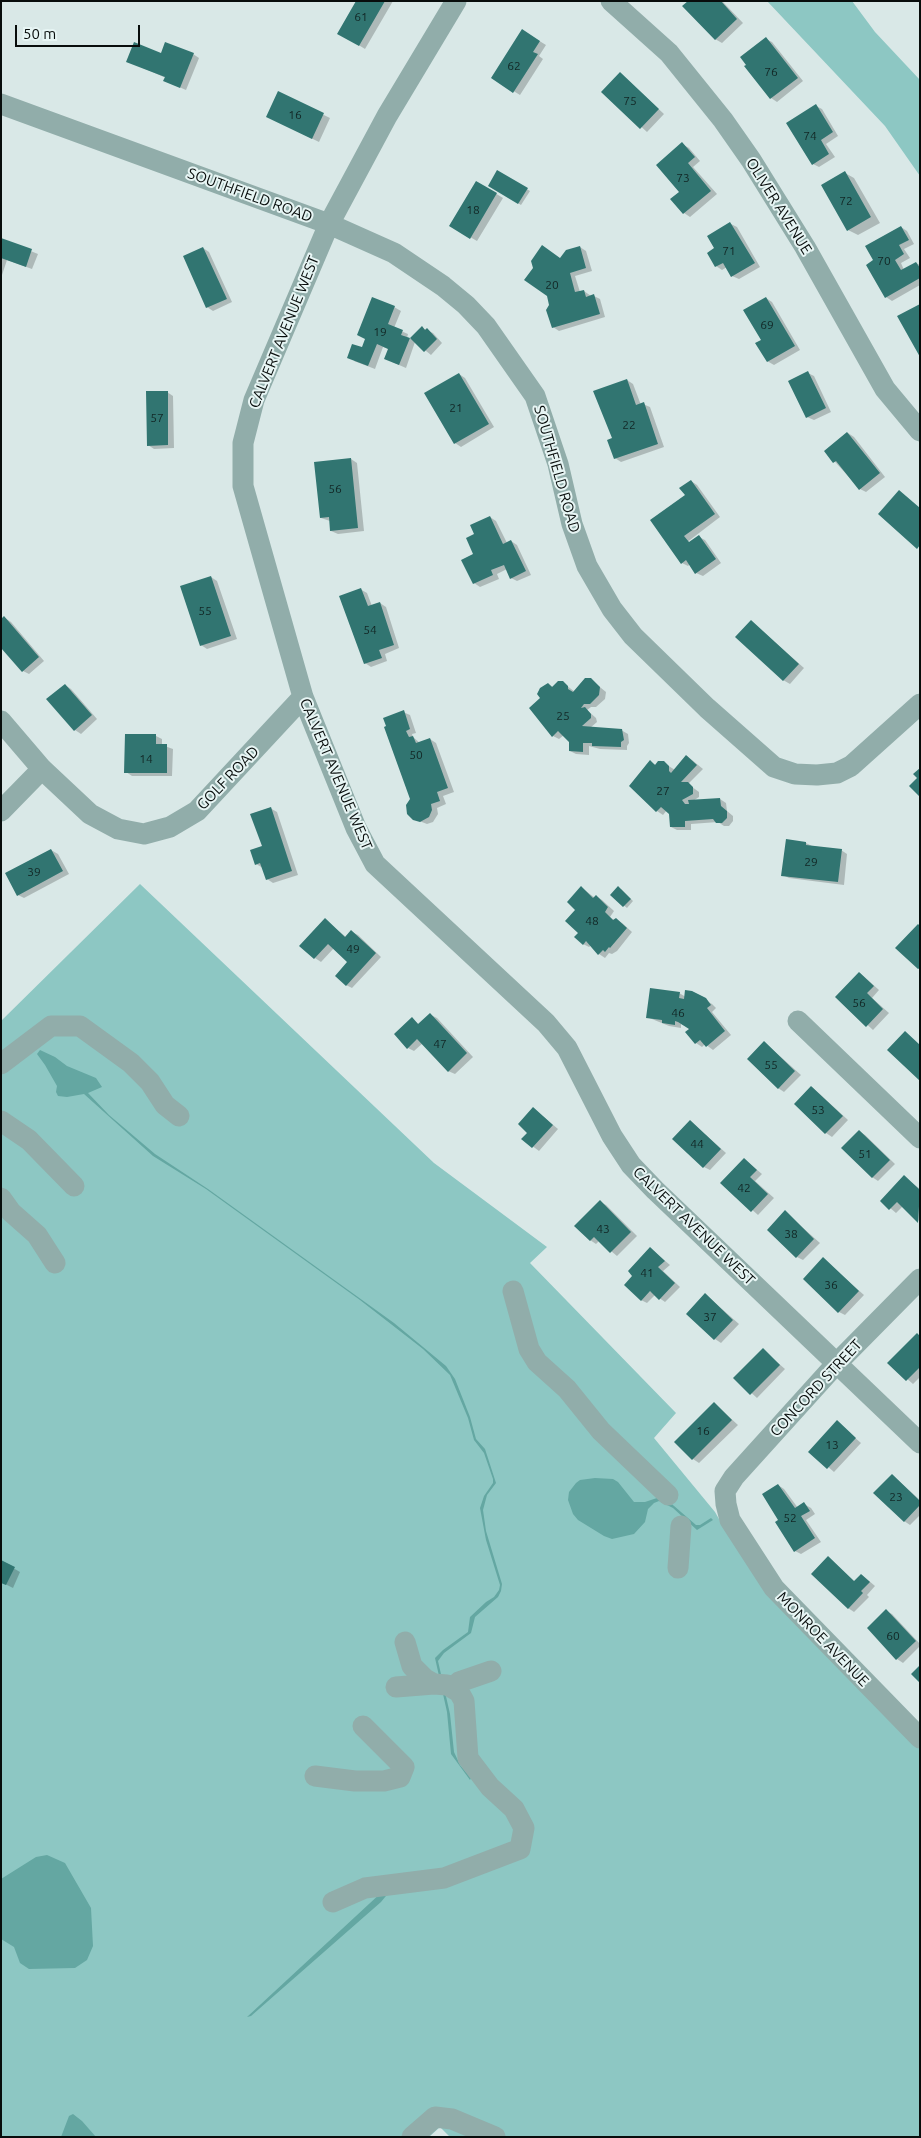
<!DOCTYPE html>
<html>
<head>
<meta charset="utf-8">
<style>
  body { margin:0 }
  #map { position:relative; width:921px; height:2138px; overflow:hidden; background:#d9e8e7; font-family:Ubuntu,sans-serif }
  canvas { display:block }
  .frame { position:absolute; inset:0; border:2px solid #080d0c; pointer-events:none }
  .scale { position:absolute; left:15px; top:25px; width:125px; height:22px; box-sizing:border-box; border:2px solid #080d0c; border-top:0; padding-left:6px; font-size:15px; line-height:18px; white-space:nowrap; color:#080d0c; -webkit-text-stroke:4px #e7f5f4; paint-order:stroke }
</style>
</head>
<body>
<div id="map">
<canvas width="921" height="2138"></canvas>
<div class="frame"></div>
<div class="scale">50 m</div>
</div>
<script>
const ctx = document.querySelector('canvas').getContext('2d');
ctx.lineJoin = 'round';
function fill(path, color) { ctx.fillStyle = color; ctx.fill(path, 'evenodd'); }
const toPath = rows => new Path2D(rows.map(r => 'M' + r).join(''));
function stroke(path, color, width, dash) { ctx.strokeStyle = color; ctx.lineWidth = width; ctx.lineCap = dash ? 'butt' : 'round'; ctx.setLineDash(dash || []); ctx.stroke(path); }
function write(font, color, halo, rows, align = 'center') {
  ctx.font = font + ' Ubuntu,sans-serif'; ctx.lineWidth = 4; ctx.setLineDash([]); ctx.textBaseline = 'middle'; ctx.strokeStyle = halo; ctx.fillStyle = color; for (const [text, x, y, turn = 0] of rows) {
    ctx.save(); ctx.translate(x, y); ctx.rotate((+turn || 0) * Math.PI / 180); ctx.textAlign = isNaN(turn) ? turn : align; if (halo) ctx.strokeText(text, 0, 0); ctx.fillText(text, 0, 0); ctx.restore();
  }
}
fill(toPath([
  [767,1,852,1,875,32,920,80,920,176,885,126],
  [140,884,434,1163,547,1247,530,1263,676,1413,654,1438,715,1512,723,1526,920,1738,920,2137,450,2137,440,2127,429,2137,1,2137,1,1021]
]), '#8dc7c3');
fill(toPath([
  [40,1050,55,1057,67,1066,96,1078,102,1087,88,1093,109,1115,155,1154,208,1189,394,1323,446,1366,455,1379,470,1417,476,1439,485,1449,496,1483,487,1495,483,1510,486,1531,502,1584,501,1591,498,1597,475,1617,471,1633,444,1653,438,1661,450,1714,454,1752,460,1765,471,1778,470,1780,451,1754,447,1712,435,1658,443,1650,468,1632,470,1617,486,1602,494,1597,499,1590,500,1585,486,1540,480,1508,484,1496,493,1483,493,1479,484,1453,474,1440,468,1418,450,1375,423,1349,360,1300,206,1189,153,1156,84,1094,67,1097,58,1096,56,1092,57,1086,45,1065,37,1054],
  [595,1478,613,1479,618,1482,634,1502,645,1502,657,1498,666,1499,696,1525,700,1525,711,1518,713,1520,697,1530,673,1508,659,1501,654,1503,648,1509,645,1522,634,1534,612,1539,604,1536,578,1520,573,1514,568,1500,569,1492,576,1483,580,1480],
  [47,1855,65,1863,91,1908,93,1946,87,1960,75,1968,29,1969,20,1963,14,1947,1,1939,1,1879,36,1857],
  [383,1891,390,1891,381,1902,251,2016,247,2017],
  [73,2114,82,2121,96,2137,61,2137,69,2116]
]), '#64a7a2');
fill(toPath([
  [358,1,393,1,365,49,339,33],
  [690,1,722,1,743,23,722,43,715,39],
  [528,34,546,45,539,56,543,59,520,95,492,78],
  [766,39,772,42,803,81,777,102,771,98,746,67],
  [162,54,193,54,199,58,186,90,165,81,166,78,127,61],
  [620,73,664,114,647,132,603,92],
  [279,93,330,118,319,142,274,120],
  [816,106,822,109,838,136,826,144,835,157,819,167,813,164],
  [682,144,689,148,700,161,693,167,717,194,690,217,684,213],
  [498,172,530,191,521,205,490,186],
  [845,173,854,178,880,223,858,235,848,230],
  [477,182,503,198,477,241,451,226],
  [731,224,737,227,760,267,739,279,732,276,727,267,722,270,716,266,716,249],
  [901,227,907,231,914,244,904,249,910,258,901,263,904,270,916,263,920,265,920,285,892,301,886,297,875,261],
  [1,239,38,254,32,269,7,260,1,278],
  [580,247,586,251,592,271,575,276,580,292,584,291,591,296,594,296,600,299,605,317,559,331,553,327,551,305,561,259],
  [203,248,209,252,232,302,213,311,207,307],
  [766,298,772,302,800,350,774,365,767,361,763,341],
  [394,307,401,311,394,328,408,334,407,338,410,339,422,328,433,333,442,343,431,355,415,342,406,368,392,362,389,349,383,347,375,369,354,361],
  [808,373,814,376,831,412,814,420,807,417],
  [459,374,465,378,494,427,461,447,455,443],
  [627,380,633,384,641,405,643,404,650,407,664,447,621,462,615,458],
  [167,392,173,396,174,448,154,449,148,445],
  [848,433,854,437,885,477,866,492,860,489,825,451],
  [351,459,357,463,364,531,338,534,331,531,330,521,321,518],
  [691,481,697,485,720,517,686,543,687,545,699,537,705,540,721,563,703,576,696,573,690,564,688,566,682,563,687,496],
  [490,517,496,521,507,543,511,541,517,545,531,575,517,581,511,578,507,569,497,574,499,579,480,587,474,583,475,535],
  [211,577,217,581,237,639,207,649,201,645],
  [360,589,367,593,372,606,380,603,386,607,399,648,385,654,387,661,371,667,365,663],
  [5,618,11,622,44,661,29,674,23,671],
  [751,621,804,668,790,684,783,680],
  [590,679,606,692,605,699,596,707,591,707,587,710,596,718,597,722,590,728,621,730,628,734,629,743,627,746,627,750,600,749,589,746,589,755,576,754,570,751,570,741,564,735,559,739,553,736,542,698,548,684,553,687,562,682,575,692],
  [65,685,71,689,97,719,81,734,75,730],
  [403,712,410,715,416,733,412,734,413,737,420,743,430,739,436,743,454,792,443,796,446,804,437,808,438,814,433,822,427,824,414,819],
  [156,736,162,739,162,745,173,749,172,776,132,776,126,772],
  [687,756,703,769,688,784,699,792,699,797,693,801,720,799,726,803,727,811,733,816,733,821,729,826,724,826,718,822,691,824,691,830,677,830,671,827,670,813,667,810,663,815,657,811,650,762,656,765,664,763,675,770],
  [270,808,277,812,298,875,273,883,267,879,263,868,256,864,263,847],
  [806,843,812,846,841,850,847,854,844,885,789,878,783,875],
  [51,850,58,854,69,874,24,898,18,895],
  [582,888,595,898,596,896,602,900,614,911,610,917,615,921,616,919,622,923,632,932,617,951,612,954,609,953,605,958,599,954,592,945,589,947,583,944,577,910],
  [621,889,633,901,627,908,611,895],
  [325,920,346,937,352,932,358,935,381,957,352,988,346,985,349,962,334,948,321,962,315,958],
  [860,973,879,990,872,998,889,1013,873,1030,837,997],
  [692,992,712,1004,716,1008,712,1012,731,1035,713,1050,705,1044,702,1047,696,1043,692,1029,681,1024,681,1028,669,1026,647,1017,679,993,686,997],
  [431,1015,437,1018,473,1057,455,1074,448,1071,423,1043,414,1051,408,1048,412,1019,420,1025],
  [764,1042,801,1075,784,1092,778,1088],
  [812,1087,848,1120,832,1137,826,1133],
  [533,1108,558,1129,539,1151,523,1139,529,1132],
  [690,1121,726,1153,710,1170,704,1167],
  [859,1131,865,1135,895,1164,878,1181,872,1177],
  [744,1159,762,1174,755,1181,774,1198,758,1215,722,1183],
  [904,1177,920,1189,920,1222,903,1206,896,1213,882,1201],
  [600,1202,606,1205,637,1236,617,1256,599,1241,596,1244,590,1240],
  [785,1212,820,1243,803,1260,797,1257],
  [651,1249,670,1265,663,1271,680,1287,665,1302,655,1295,647,1303,641,1300,634,1276],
  [823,1259,864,1295,845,1315,839,1312],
  [706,1295,739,1324,721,1343,715,1339],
  [920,1336,920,1377,913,1384,889,1363],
  [763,1350,785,1369,757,1398,735,1378],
  [715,1404,738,1425,699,1463,693,1459],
  [837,1422,861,1443,834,1472,810,1451],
  [892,1475,920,1500,920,1515,910,1525,904,1521],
  [778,1485,784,1489,798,1508,804,1504,811,1508,815,1514,806,1520,821,1542,801,1554,795,1551,780,1520],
  [828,1558,855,1582,862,1575,875,1586,867,1595,869,1597,854,1612,848,1608],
  [1,1561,20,1572,13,1588,1,1582],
  [886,1611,892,1614,920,1644,920,1646,903,1663,897,1659,869,1628]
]), '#0003');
fill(toPath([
  [356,1,385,1,359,46,337,34],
  [688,1,721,1,737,19,715,40,682,6],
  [522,29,540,41,533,52,538,54,513,93,491,78],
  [766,37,798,78,770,99,744,66,746,65,740,57],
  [134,42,161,53,165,42,194,53,180,88,163,81,165,77,126,62],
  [620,72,659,109,640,129,601,92],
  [278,91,324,113,312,139,266,117],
  [816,104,833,132,821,140,829,154,812,165,786,123],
  [682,142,695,157,688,163,711,191,683,214,670,199,679,192,656,165],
  [497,170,528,188,518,204,488,186],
  [845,171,871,217,847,231,821,185],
  [476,181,497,193,470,239,449,226],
  [730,222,755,263,731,277,723,263,715,267,707,253,714,248,707,236],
  [901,226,909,240,899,245,904,254,895,260,901,270,916,262,920,268,920,278,885,298,866,265,873,260,865,246],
  [1,238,32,249,26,267,1,258],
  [542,245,560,258,566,250,580,246,586,268,570,273,575,292,584,290,586,297,594,294,600,314,552,328,546,310,549,305,547,296,524,280,533,268,531,261],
  [203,247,227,299,206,308,183,256],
  [372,297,395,306,388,324,403,330,401,335,410,338,399,365,384,359,388,349,377,344,368,366,347,358,352,344,362,347,365,339,357,335],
  [766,297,795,346,767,362,755,343,761,340,743,310],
  [920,304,920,357,897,316],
  [422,326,425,330,427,328,437,339,424,352,410,338],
  [808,371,826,408,806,418,788,381],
  [459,373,489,424,454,444,424,393],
  [627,379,636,405,644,402,658,444,614,459,607,440,612,438,593,391],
  [146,391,168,391,168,445,147,446],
  [847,432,880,473,859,490,836,461,833,463,824,451],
  [351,458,358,528,330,531,329,517,320,518,314,462],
  [691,480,715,514,684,536,689,542,699,535,716,559,695,574,686,560,681,564,650,520,685,495,679,488],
  [899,490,920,508,920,545,917,549,878,514],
  [490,516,503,544,511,540,526,571,510,579,504,565,491,570,493,575,473,584,461,560,473,554,466,538,474,534,470,525],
  [211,576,231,636,200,646,180,586],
  [361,588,368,606,380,602,394,645,379,650,382,658,364,664,339,596],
  [4,616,39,657,22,672,1,648,1,619],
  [751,620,799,664,783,681,735,637],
  [585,678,591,678,600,687,599,695,590,704,584,704,581,708,585,707,591,714,591,718,582,726,622,729,624,740,621,742,621,747,592,746,592,743,583,743,583,752,569,751,569,742,558,731,552,737,529,708,540,698,537,694,540,688,548,683,552,687,558,681,563,681,568,686,568,689,573,692],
  [65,684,92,715,74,731,46,699],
  [404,710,410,729,406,731,409,737,413,736,416,743,430,738,448,788,437,792,440,801,431,804,432,810,429,817,420,822,413,820,407,814,406,805,410,799,384,727,386,726,383,718],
  [125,734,156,734,156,744,167,744,167,773,124,773],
  [686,755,697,765,681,782,688,782,693,787,693,794,682,800,685,804,689,804,688,800,720,798,721,806,727,811,727,818,722,823,716,823,713,819,685,821,685,827,670,827,669,814,661,807,656,812,629,786,650,760,655,765,658,761,664,761,669,766,669,771,671,773],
  [920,768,920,797,909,786,917,778,913,774],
  [271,807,292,871,266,880,260,863,255,865,250,850,262,846,250,814],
  [786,839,806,842,806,845,842,849,838,882,781,876],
  [51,849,63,871,17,896,5,873],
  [581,886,593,898,596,895,608,907,605,912,613,920,616,918,627,928,610,948,609,947,605,952,603,950,598,955,586,941,583,945,574,937,578,933,565,921,575,910,567,902],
  [618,886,631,899,623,907,610,895],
  [325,918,345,937,351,930,376,953,346,986,335,976,347,962,328,944,314,959,299,946],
  [918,924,920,926,920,968,918,969,895,948],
  [859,972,874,986,867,993,883,1009,866,1027,835,997],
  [650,988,680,992,679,998,684,999,685,990,692,991,706,998,711,1005,707,1008,725,1031,706,1047,700,1040,695,1044,685,1032,689,1029,678,1022,675,1021,675,1025,662,1023,662,1020,646,1018],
  [430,1013,467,1053,448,1072,417,1039,407,1049,394,1034,412,1017,418,1024],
  [905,1031,920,1045,920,1081,887,1050],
  [764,1041,795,1071,778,1089,747,1059],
  [811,1086,843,1116,825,1134,794,1104],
  [533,1107,553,1125,532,1148,521,1139,527,1133,518,1124],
  [690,1120,721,1149,703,1168,672,1139],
  [859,1130,890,1160,872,1178,841,1148],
  [744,1158,757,1170,750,1177,768,1194,751,1212,720,1183],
  [904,1175,920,1190,918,1223,897,1202,889,1210,880,1201],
  [600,1200,631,1232,610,1253,594,1237,590,1241,574,1226],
  [785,1210,814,1239,796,1258,767,1230],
  [650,1247,665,1261,658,1267,675,1283,659,1300,650,1291,641,1301,624,1285,632,1276,628,1271],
  [823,1257,859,1291,838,1313,803,1279],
  [705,1293,733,1320,714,1340,686,1314],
  [917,1333,920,1336,920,1367,906,1381,887,1363],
  [763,1348,780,1365,750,1395,733,1378],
  [714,1402,732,1420,692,1460,674,1442],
  [837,1420,856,1438,827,1469,808,1452],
  [892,1474,920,1501,920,1505,904,1522,873,1493],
  [778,1484,795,1508,804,1502,810,1511,801,1516,815,1538,794,1552,775,1522,778,1520,762,1494],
  [828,1556,854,1581,861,1574,870,1582,861,1591,863,1593,848,1609,811,1574],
  [1,1560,15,1567,6,1585,1,1583],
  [886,1609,916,1641,896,1660,867,1628],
  [920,1665,920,1683,911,1674]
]), '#317571');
stroke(toPath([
  [456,1,387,116,329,224,254,400,243,443,243,486,303,697,356,828,375,864,546,1023,567,1048,612,1136,631,1165,655,1190,920,1443],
  [611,1,669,53,723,120,751,160,805,247,885,389,920,431],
  [1,104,329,224,394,253,443,286,466,305,486,326,535,396,558,464,572,524,587,566,612,609,633,636,707,708,774,767,795,774,817,775,837,773,851,766,920,704],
  [1,721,42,769,90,814,118,829,144,834,170,827,197,811,303,697],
  [1,811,42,769],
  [798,1021,920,1138],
  [1,1064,51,1026,80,1026,131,1063,150,1082,165,1105,179,1116],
  [1,1121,29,1140,74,1186],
  [1,1198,11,1212,37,1235,55,1263],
  [920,1279,837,1363,734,1477,725,1491,726,1504,730,1520,774,1588,920,1738],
  [513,1291,529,1349,537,1362,567,1389,601,1431,668,1495],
  [678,1568,681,1526],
  [396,1687,434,1684],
  [453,1687,459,1682,491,1671],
  [315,1776,355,1781,384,1781,400,1777,404,1767,363,1726],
  [333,1902,365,1888,444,1878,520,1849,524,1828,514,1809,490,1787,468,1758,464,1701,459,1692,447,1685,434,1684,425,1679,412,1666,405,1642],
  [412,2137,435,2117,452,2119,495,2137]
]), '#91adaa', 21);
write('12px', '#122725', null, [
  ["61",361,17],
  ["62",514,66],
  ["76",771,72],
  ["75",630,101],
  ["16",295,115],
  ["74",810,136],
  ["73",683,178],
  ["72",846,201],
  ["18",473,210],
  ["71",729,251],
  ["70",884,261],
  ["20",552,285],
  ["69",767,325],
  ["19",380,332],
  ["21",456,408],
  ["57",157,418],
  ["22",629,425],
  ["56",335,489],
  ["55",205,611],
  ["54",370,630],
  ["25",563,716],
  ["50",416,755],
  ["14",146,759],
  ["27",663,791],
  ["29",811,862],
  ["39",34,872],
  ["48",592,921],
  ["49",353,949],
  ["56",859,1003],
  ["46",678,1013],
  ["47",440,1044],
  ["55",771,1065],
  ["53",818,1110],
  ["44",697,1144],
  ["51",865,1154],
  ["42",744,1188],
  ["43",603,1229],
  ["38",791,1234],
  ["41",647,1273],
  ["36",831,1285],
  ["37",710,1317],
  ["16",703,1431],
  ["13",832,1445],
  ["23",896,1497],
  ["52",790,1518],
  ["60",893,1636]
]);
write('15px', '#080d0c', '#e7f5f4', [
  ["SOUTHFIELD ROAD",250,195,20],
  ["OLIVER AVENUE",779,206,58],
  ["CALVERT AVENUE WEST",284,332,-68],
  ["SOUTHFIELD ROAD",557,469,74],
  ["CALVERT AVENUE WEST",336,774,67],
  ["GOLF ROAD",228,778,-46],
  ["CALVERT AVENUE WEST",694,1226,44],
  ["CONCORD STREET",816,1388,-47],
  ["MONROE AVENUE",823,1639,46]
]);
</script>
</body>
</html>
